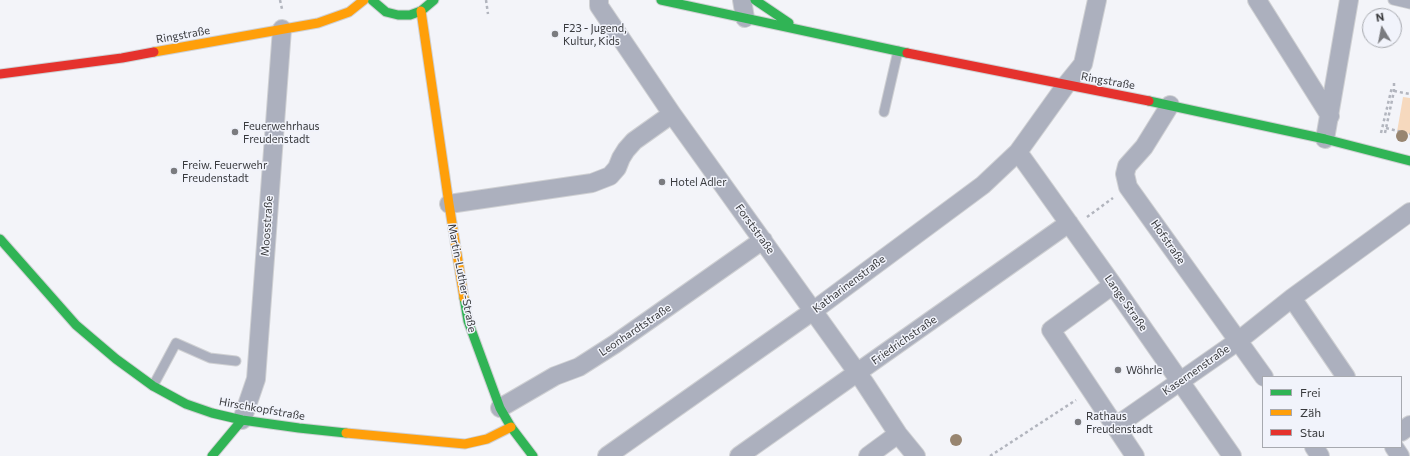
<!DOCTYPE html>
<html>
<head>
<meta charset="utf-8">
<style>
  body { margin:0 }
  #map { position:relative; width:1410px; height:456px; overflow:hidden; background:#f3f4f9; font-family:Commissioner,sans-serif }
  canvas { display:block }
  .legend { position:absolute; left:1262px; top:376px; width:140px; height:72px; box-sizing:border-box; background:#f1f3fb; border:1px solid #a7a9af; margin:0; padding:5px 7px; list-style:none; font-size:12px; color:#393a3d }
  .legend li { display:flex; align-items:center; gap:8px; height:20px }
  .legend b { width:20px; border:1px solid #a7a9af }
  .north { position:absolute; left:1362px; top:8px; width:40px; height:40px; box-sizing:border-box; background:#f1f3fb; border:1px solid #a7a9af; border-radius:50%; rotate:350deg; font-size:11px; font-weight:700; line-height:16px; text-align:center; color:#393a3d }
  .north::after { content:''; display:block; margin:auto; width:14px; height:18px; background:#7a7b7f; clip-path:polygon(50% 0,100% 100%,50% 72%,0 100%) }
</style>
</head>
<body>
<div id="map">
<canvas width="1410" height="456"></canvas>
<ul class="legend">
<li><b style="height:5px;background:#30b455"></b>Frei</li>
<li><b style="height:5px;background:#ff9f0a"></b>Zäh</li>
<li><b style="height:5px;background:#e5322d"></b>Stau</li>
</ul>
<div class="north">N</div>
</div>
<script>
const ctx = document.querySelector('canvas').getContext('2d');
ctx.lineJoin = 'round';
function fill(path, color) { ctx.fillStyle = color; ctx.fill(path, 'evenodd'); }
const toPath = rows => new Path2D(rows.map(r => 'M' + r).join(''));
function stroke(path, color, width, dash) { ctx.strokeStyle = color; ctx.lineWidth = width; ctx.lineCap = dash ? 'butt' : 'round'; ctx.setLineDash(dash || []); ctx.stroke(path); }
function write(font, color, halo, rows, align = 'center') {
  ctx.font = font + ' Commissioner,sans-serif'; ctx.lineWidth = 3; ctx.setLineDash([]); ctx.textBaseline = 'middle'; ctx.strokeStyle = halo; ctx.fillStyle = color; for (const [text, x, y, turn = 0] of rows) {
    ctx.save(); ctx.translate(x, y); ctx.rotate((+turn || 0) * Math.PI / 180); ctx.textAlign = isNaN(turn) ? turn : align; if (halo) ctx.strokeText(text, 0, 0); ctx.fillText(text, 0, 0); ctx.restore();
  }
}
fill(toPath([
  [1403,97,1410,98,1410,134,1397,132]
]), '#f6d9be');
const lane = toPath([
  [1393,0,1410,4],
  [884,112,898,51],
  [153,386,176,343,210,358,236,361]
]);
const street = toPath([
  [599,0,599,6,672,114,864,382,898,434,916,456],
  [742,0,745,18],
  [1257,0,1330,116],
  [1170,105,1144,147,1127,166,1125,174,1128,187,1264,377],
  [1325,139,1349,0],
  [1018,152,1113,285,1232,456],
  [449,204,592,183,610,176,617,168,621,158,626,150,634,141,672,114],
  [1113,285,1051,330,1135,456],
  [1292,298,1346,377],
  [500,408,555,376,579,367,615,344,763,240],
  [242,420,256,379,282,29],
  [1116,426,1238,341,1292,298,1410,212],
  [1401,432,1410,425],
  [1314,447,1320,456],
  [1394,447,1400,456],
  [607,456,813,311,983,185,1018,152,1066,85,1083,64,1097,0],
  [739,456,1069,223],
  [868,456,898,434]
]);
const fast = toPath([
  [372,0,386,12,398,15,410,15,421,11,434,0],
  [661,0,907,53],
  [755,0,789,23],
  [1149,101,1325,139,1410,161],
  [0,239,76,325,116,359,153,386,186,404,212,413,242,420,299,428,346,433],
  [464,298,468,321,500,408,511,427,533,456],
  [212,456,242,420]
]);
const slow = toPath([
  [421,11,449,204,464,298],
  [154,52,318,23,349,12,364,0],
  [346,433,465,444,487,439,511,427]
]);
const jam = toPath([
  [907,53,1149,101],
  [0,74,122,58,154,52]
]);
stroke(lane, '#cfd0d3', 11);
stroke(street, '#cfd0d3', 20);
stroke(fast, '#cfd0d3', 11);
stroke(slow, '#cfd0d3', 11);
stroke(jam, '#cfd0d3', 11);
stroke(toPath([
  [280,0,282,9],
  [486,0,488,14],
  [1394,91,1410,94],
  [1386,128,1410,134],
  [1381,133,1392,87],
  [1385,133,1394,91,1394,81],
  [1087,217,1113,198],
  [990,456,1076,400]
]), '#b2b5be', 2.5, [3, 3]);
stroke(lane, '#acb0be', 9);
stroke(street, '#acb0be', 18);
stroke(fast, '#30b455', 9);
stroke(slow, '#ff9f0a', 9);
stroke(jam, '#e5322d', 9);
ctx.fillStyle = '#988570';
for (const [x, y] of [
  [1402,136],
  [956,440]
]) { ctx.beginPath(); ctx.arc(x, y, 6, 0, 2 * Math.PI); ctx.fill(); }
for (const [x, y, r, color] of [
  [555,34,4,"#7a7b7f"],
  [235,132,4,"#7a7b7f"],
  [174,171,4,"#7a7b7f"],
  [662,182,4,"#7a7b7f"],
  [1118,370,4,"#7a7b7f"],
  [1078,422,4,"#7a7b7f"]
]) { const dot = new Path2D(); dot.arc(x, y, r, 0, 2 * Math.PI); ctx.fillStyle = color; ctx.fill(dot); stroke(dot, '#f1f3fb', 1.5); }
write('11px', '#393a3d', '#f1f3fb', [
  ["F23 - Jugend,",563,28],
  ["Kultur, Kids",563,41],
  ["Feuerwehrhaus",243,126],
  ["Freudenstadt",243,139],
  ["Freiw. Feuerwehr",182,165],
  ["Freudenstadt",182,178],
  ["Hotel Adler",670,182],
  ["Wöhrle",1126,370],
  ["Rathaus",1086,416],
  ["Freudenstadt",1086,429]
], 'left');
write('11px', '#393a3d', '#f1f3fb', [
  ["Ringstraße",183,35,-10],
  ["Ringstraße",1108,81,10],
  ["Moosstraße",267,226,-86],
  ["Forststraße",755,229,54],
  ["Hofstraße",1168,242,55],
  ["Martin-Luther-Straße",462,278,79],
  ["Katharinenstraße",849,284,-37],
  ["Lange Straße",1126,303,55],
  ["Leonhardtstraße",635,330,-34],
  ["Friedrichstraße",904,340,-35],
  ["Kasernenstraße",1196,370,-35],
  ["Hirschkopfstraße",262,409,10]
]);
</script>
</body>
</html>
